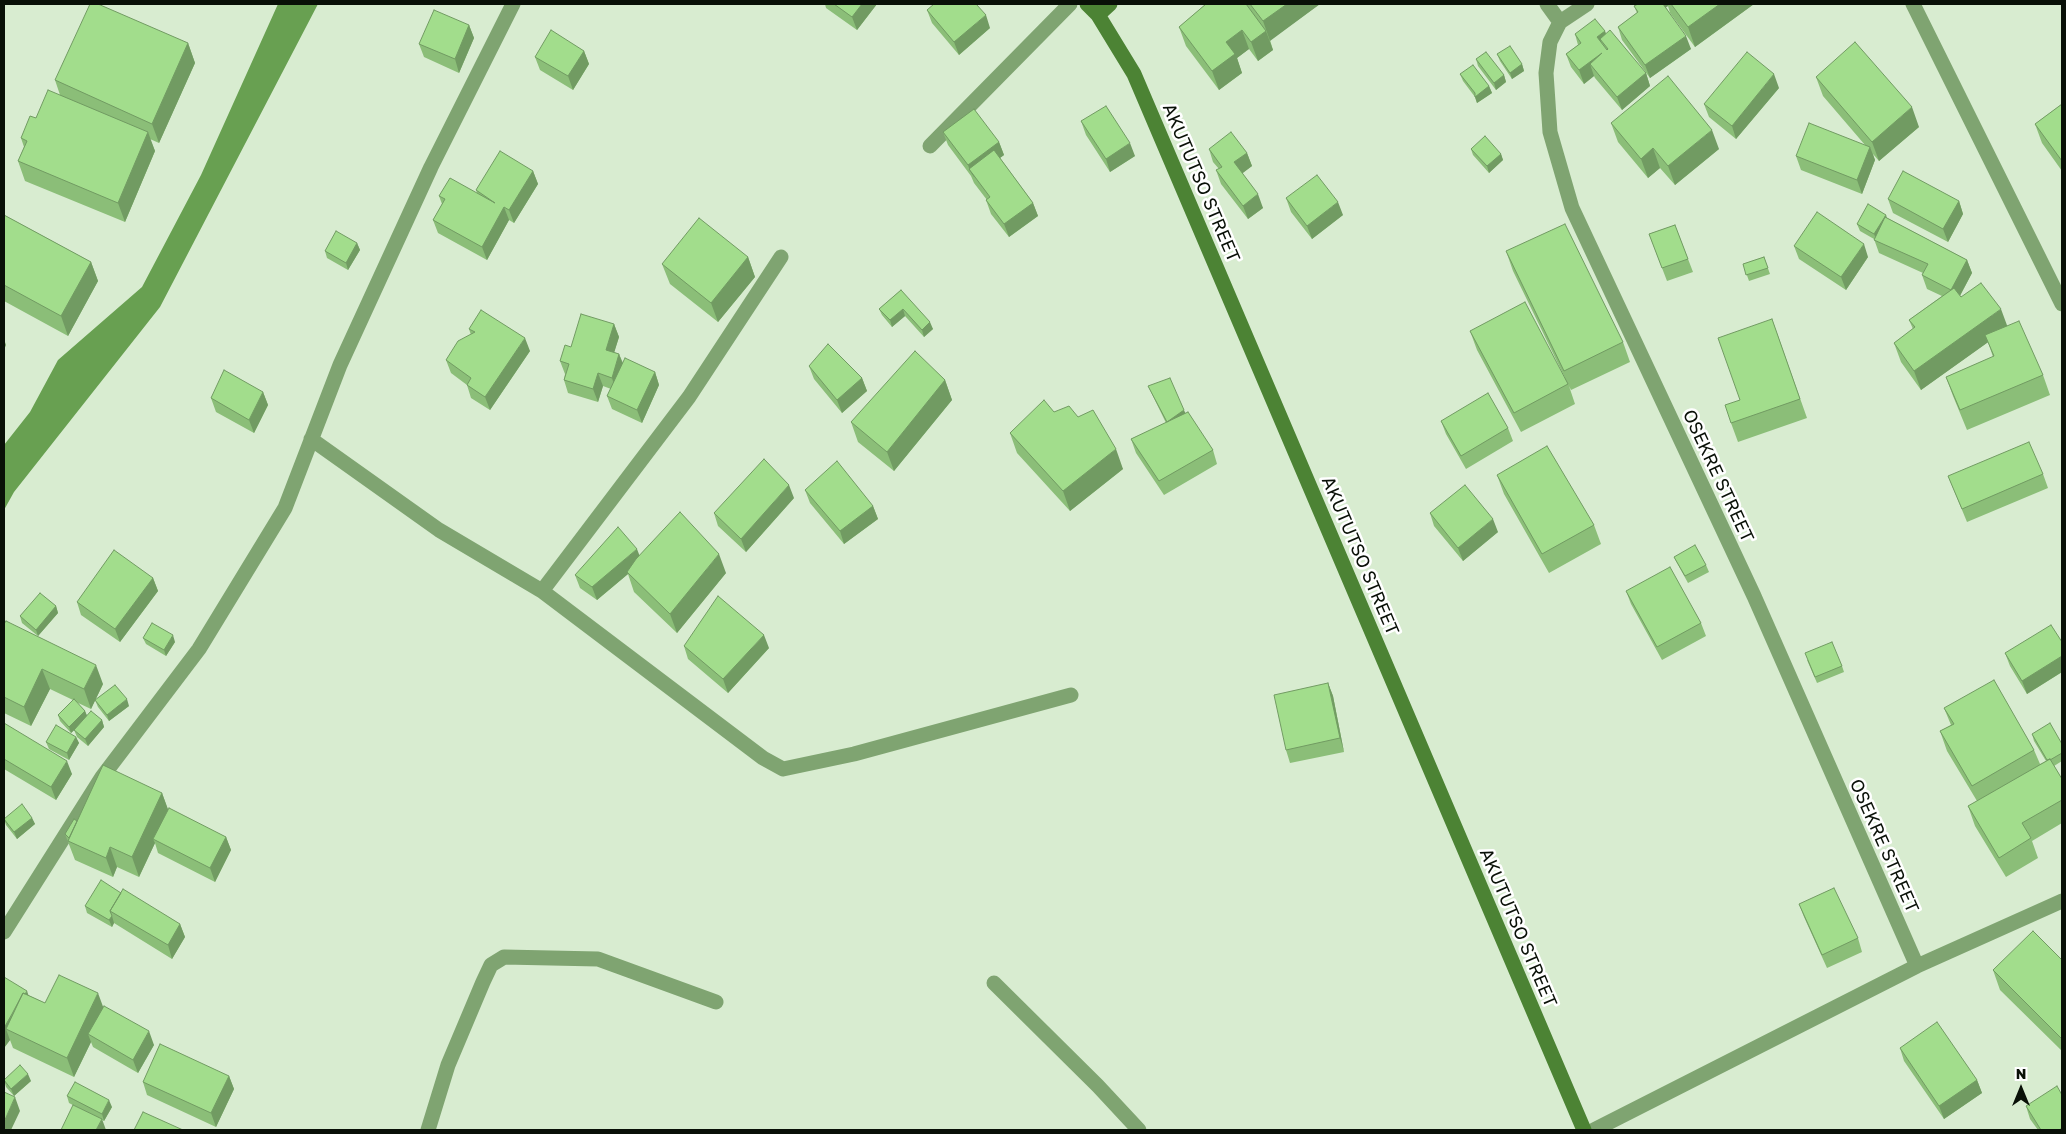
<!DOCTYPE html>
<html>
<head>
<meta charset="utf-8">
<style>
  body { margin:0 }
  #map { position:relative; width:2066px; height:1134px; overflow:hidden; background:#d8ecd0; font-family:"Golos Text",sans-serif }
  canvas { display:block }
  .frame { position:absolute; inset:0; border:5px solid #091007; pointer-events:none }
  .north { position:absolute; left:1996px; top:1064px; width:50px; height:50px; -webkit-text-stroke:4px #fff; paint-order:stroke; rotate:0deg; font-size:14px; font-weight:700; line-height:20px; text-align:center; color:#091007 }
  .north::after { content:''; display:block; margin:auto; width:18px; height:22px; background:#091007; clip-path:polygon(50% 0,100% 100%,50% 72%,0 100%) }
</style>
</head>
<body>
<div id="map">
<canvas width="2066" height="1134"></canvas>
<div class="frame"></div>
<div class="north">N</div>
</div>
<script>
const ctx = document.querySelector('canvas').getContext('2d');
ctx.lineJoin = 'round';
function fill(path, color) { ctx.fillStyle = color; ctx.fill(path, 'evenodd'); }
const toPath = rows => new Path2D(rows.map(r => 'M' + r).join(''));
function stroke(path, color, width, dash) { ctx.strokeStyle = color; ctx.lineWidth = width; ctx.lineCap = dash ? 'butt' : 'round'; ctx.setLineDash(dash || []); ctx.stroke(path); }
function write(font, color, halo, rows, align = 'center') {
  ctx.font = font + ' "Golos Text",sans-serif'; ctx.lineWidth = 5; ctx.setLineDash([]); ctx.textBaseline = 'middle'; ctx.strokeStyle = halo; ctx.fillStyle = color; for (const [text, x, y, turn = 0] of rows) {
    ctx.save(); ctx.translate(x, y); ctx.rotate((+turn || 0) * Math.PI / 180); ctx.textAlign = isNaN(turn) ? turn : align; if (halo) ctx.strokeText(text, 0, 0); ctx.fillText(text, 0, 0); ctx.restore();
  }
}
fill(toPath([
  [278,4,318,4,160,307,14,492,4,510,4,445,30,412,58,360,142,287,201,175]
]), '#68a051');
stroke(toPath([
  [1547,4,1560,22],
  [1587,4,1560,22,1550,42,1546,73,1550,132,1572,208,1754,596,1917,966],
  [1913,4,2062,304],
  [930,146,1070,4],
  [311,439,439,530,542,591,763,758,783,769,854,754,1071,695],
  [542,591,689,397,781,257],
  [4,932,102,777,199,649,285,508,340,365,431,167,513,4],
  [994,983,1098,1086,1139,1130],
  [428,1130,448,1065,483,982,491,965,504,957,598,959,716,1002],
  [1594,1130,1917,966,2062,901]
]), '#7fa471', 15);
stroke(toPath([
  [1087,4,1098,15,1134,74,1584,1130],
  [1098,15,1110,4]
]), '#4c8334', 15);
fill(toPath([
  [825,4,877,4,857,30,826,8],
  [1206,4,1320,4,1270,40,1273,50,1258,61,1249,49,1237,58,1242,73,1219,90,1186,46,1179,27],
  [1638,4,1754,4,1695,47,1670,13,1668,6,1666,7,1691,49,1650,78,1622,40,1618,27,1637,13,1634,6],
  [927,10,990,28,959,55,932,23],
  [469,25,474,38,459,73,424,57,419,44],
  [1605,31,1606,34,1646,73,1650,86,1622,110,1595,78,1594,76,1584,84,1571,67,1566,54,1578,45,1575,34],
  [188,43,195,63,159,143,150,139,155,151,125,222,25,181,18,161,24,147,21,138,36,118,60,95,55,80],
  [584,51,589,64,573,90,540,70,535,57],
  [1497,54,1522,64,1524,71,1512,79,1500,61],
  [1476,59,1504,75,1506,82,1496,90,1478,66],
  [1460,74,1489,86,1492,93,1477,103,1475,97,1463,81],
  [1816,77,1919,127,1879,161,1873,154,1875,160,1862,194,1801,170,1796,156,1865,145,1823,96],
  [1779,88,1736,139,1709,117,1704,104],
  [2062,104,2062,171,2042,143,2035,124],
  [1081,121,1135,156,1110,172,1086,135],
  [1611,123,1719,149,1675,185,1660,168,1648,178,1618,142],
  [943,132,999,142,1004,155,1000,158,1033,203,1038,216,1009,237,991,214,986,200,987,200,974,183,971,176,948,145],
  [1209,149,1247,153,1252,166,1242,173,1263,208,1248,219,1221,184,1216,170,1219,169,1213,162],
  [1471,149,1501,154,1503,160,1489,173,1473,155],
  [533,171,538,184,514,223,509,220,487,260,438,233,433,220,442,204,439,196,477,193,476,190],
  [1286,198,1343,215,1312,239,1291,212],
  [1888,199,1959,201,1963,214,1948,242,1893,213],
  [4,215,91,262,98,281,68,336,4,301],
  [1887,218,1967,260,1972,273,1960,296,2007,326,2043,375,2050,395,1967,430,1953,396,1946,377,1993,357,1988,342,1921,390,1901,362,1894,343,1913,329,1909,320,1942,296,1927,289,1922,275,1923,273,1879,253,1874,239,1860,231,1857,224],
  [1675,225,1693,272,1667,281,1649,234],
  [357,243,360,250,348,270,327,258,325,251],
  [1794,246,1868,257,1846,290,1799,259],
  [1506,251,1623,342,1630,362,1571,390,1569,386,1575,404,1521,432,1477,350,1470,331,1565,378,1513,271],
  [748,257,755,277,718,322,670,284,662,264],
  [1764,257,1770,274,1749,281,1743,264],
  [901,290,933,329,924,337,905,316,892,327,882,315,879,309],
  [1772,319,1807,418,1738,442,1731,423],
  [614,324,619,337,614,352,619,354,623,363,655,372,659,385,642,423,612,409,607,396,611,389,603,386,598,402,568,393,564,380,565,374,560,361,571,347],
  [469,329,530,351,490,410,471,398,467,385,451,373,446,360,471,335],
  [809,366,862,378,867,391,842,413,814,379],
  [945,380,952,400,894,471,858,442,851,422],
  [1148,386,1185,413,1213,450,1217,464,1164,495,1136,453,1131,439,1166,423,1151,392],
  [263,392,268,405,254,433,216,412,211,398],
  [1054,412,1078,417,1123,469,1070,511,1017,453,1010,433],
  [1441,421,1508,428,1513,441,1466,469,1446,434],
  [2043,474,2048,488,1967,522,1948,476],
  [1497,475,1594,525,1601,544,1549,573,1504,494],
  [805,490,873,506,878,519,844,544,810,503],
  [794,498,746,552,718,526,714,513],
  [1430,513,1498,532,1463,561,1434,526],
  [639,555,726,573,677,633,634,592,628,574,597,600,580,588,575,575],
  [1674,557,1706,565,1709,572,1688,583,1677,563],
  [153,578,158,591,120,642,81,615,77,602],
  [1626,591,1701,623,1706,636,1662,660,1631,604],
  [56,606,58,613,38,636,22,623,20,616],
  [4,624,103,684,91,709,76,702,85,711,87,716,102,720,104,727,88,746,77,737,74,730,71,733,60,721,58,715,73,700,50,689,31,726,4,713],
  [143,638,175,642,166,656,146,644],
  [2062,642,2062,672,2027,694,2010,666,2005,653],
  [684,646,769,648,728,693,688,659],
  [1807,660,1842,666,1844,672,1817,683],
  [1328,683,1333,696,1344,752,1290,763,1286,750],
  [95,700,129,706,109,721,98,707],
  [1944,708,2034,750,2040,764,2046,761,2034,741,2032,734,2062,744,2062,761,2054,766,2062,779,2062,823,2032,841,2038,858,2006,877,1975,826,1968,806,1977,801,1947,751,1940,731,1951,725],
  [4,723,72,774,56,800,4,769],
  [76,737,79,743,69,760,49,749,46,742],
  [162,793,168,810,226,837,231,850,215,882,158,853,155,843,139,877,117,867,113,877,75,860,65,834,77,821],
  [32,818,35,824,17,839,6,825,4,819],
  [121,893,180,924,185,937,172,959,114,923,112,927,87,913,85,906],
  [1799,904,1858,938,1862,952,1827,968,1804,917],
  [2062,960,2062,1051,2000,990,1993,970],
  [4,977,28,995,45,1003,103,1008,154,1045,138,1073,93,1047,91,1042,74,1077,13,1048,10,1040,4,1048],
  [1900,1048,1977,1080,1982,1093,1944,1119,1904,1061],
  [229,1076,234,1089,216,1127,147,1095,143,1082],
  [4,1080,31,1081,14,1096,6,1087],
  [67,1096,112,1107,104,1121,69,1103],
  [2026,1106,2062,1130,2038,1130,2030,1119]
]), '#8bbe78');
fill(toPath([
  [862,4,877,4,857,30,852,17],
  [1287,4,1320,4,1270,41,1263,21],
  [1661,4,1667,4,1668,6,1663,9],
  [1720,4,1754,4,1695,47,1688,27],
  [986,15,990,28,959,55,954,42],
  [469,25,474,38,459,73,455,59],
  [1242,30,1249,49,1237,58,1242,73,1219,90,1212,71,1226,42],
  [1266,31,1273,50,1258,61,1251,42],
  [1605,31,1609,44,1600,39,1604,48,1597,37],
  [1686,36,1691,49,1650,78,1645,65],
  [188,43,195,63,159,143,152,124],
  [584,51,589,64,573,90,568,76],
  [1602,53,1590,64,1594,76,1584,84,1579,70],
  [1522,64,1524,71,1512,79,1510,73],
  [1646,73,1650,86,1622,110,1617,97],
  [1774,74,1779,88,1736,139,1732,126],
  [1504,75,1506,82,1496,90,1494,83],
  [1489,86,1492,93,1477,103,1475,97],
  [1912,107,1919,127,1879,161,1872,142],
  [1712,130,1719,149,1675,185,1668,166],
  [148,132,155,151,125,222,118,203],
  [999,142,1004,155,974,177,970,171,968,165],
  [1130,143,1135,156,1110,172,1106,159],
  [1870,147,1875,160,1862,194,1857,180],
  [1653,148,1660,168,1648,178,1641,159],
  [1247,153,1252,166,1239,176,1234,162],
  [1501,154,1503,160,1489,173,1487,166],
  [533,171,538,184,514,223,509,210],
  [1258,194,1263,208,1248,219,1243,206],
  [1959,201,1963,214,1948,242,1943,229],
  [1338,202,1343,215,1312,239,1307,226],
  [1033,203,1038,216,1009,237,1004,224],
  [504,207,509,220,487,260,482,247],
  [1886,215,1888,221,1877,241,1874,234],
  [357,243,360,250,348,270,346,263],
  [1864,244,1868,257,1846,290,1841,277],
  [748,257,755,277,718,322,711,303],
  [1967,260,1972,273,1956,303,1951,290],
  [91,262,98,281,68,336,61,316],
  [903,309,905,316,892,327,890,320],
  [2001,309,2008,328,1921,390,1914,371],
  [930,322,933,329,924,337,922,330],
  [614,324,619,337,611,363,606,350],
  [525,338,530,351,490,410,485,397],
  [4,339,6,345,4,350],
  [619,354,624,367,616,391,612,378],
  [655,372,659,385,642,423,637,410],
  [598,373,603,386,598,402,593,389],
  [862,378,867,391,842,413,837,400],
  [945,380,952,400,894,471,887,452],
  [263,392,268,405,254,433,249,420],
  [1184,410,1187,417,1169,428,1167,422],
  [1116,449,1123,469,1070,511,1063,491],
  [789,485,794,498,746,552,741,539],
  [873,506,878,519,844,544,840,531],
  [1493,519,1498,532,1463,561,1458,548],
  [637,549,642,562,627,572,628,574,597,600,592,587],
  [719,554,726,573,677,633,670,614],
  [153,578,158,591,120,642,115,629],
  [56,606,58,613,38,636,36,630],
  [173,635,175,642,166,656,164,650],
  [764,635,769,648,728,693,723,679],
  [2062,656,2062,672,2027,694,2022,681],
  [96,665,103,684,91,709,84,689],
  [42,669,50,689,31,726,24,707],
  [1328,683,1333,696,1344,752,1340,738],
  [127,699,129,706,109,721,107,715],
  [85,711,88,718,71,733,69,727],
  [102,720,104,727,88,746,85,739],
  [76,737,79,743,69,760,67,753],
  [67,761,72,774,56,800,51,787],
  [162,793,169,812,153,839,155,843,139,877,132,857],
  [32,818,35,824,17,839,14,832],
  [226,837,231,850,215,882,210,868],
  [110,847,117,867,113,877,106,858],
  [112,916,114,923,112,927,109,920],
  [180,924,185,937,172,959,168,945],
  [27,991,32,1005,6,1029,10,1040,4,1048,4,1028],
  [98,993,105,1012,88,1034,91,1042,74,1077,67,1058],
  [149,1031,154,1045,138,1073,133,1060],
  [28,1074,31,1081,14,1096,11,1089],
  [229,1076,234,1089,216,1127,211,1113],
  [1977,1080,1982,1093,1944,1119,1939,1106],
  [15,1097,20,1111,11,1130,4,1130,4,1122],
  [109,1100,112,1107,104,1121,102,1114],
  [102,1119,106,1130,96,1130]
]), '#719b62');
const building = toPath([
  [90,4,98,4,188,43,152,124,55,80,90,4],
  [834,4,862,4,852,17,834,4],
  [934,4,976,4,986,15,954,42,927,10,934,4],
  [1206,4,1246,4,1266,31,1251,42,1242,30,1226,42,1235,54,1212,71,1179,27,1206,4],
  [1250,4,1287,4,1263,21,1250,4],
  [1638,4,1663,4,1686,36,1645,65,1618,27,1638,12,1634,6,1638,4],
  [1671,4,1720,4,1688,27,1671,4],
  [434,10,469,25,455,59,419,44,434,10],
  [1595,19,1605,31,1597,37,1607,50,1608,49,1600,39,1610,30,1646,73,1617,97,1590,64,1602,53,1579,70,1566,54,1581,43,1575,34,1595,19],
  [551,30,584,51,568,76,535,57,551,30],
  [1855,42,1912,107,1872,142,1816,77,1855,42],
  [1510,46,1522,64,1510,73,1497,54,1510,46],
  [1486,52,1504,75,1494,83,1476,59,1486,52],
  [1747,52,1774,74,1732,126,1704,104,1747,52],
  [1473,65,1489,86,1475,97,1475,93,1460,74,1473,65],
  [1668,76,1712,130,1668,166,1653,148,1641,159,1611,123,1668,76],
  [48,90,148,132,118,203,18,161,27,141,21,138,30,116,36,118,48,90],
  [2062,104,2062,161,2035,124,2062,104],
  [1106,106,1130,143,1106,159,1081,121,1106,106],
  [974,109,999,142,968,165,943,132,974,109],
  [1809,123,1870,147,1857,180,1796,156,1809,123],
  [1231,132,1247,153,1234,162,1258,194,1243,206,1216,170,1222,167,1209,149,1231,132],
  [1485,136,1501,154,1487,166,1471,149,1485,136],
  [994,150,1033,203,1004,224,986,200,990,197,969,169,994,150],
  [500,151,533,171,509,210,504,207,482,247,433,220,445,199,439,196,450,178,495,203,476,190,500,151],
  [1903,171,1959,201,1943,229,1888,199,1903,171],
  [1317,175,1338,202,1307,226,1286,198,1317,175],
  [1868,204,1886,215,1874,234,1857,224,1868,204],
  [1817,212,1864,244,1841,277,1794,246,1817,212],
  [4,215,91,262,61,316,4,285,4,215],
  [1885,217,1967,260,1951,290,1922,275,1928,264,1874,240,1885,217],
  [699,218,748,257,711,303,662,264,699,218],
  [1565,224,1623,342,1564,371,1506,251,1565,224],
  [1675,225,1688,259,1662,268,1649,234,1675,225],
  [336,231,357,243,346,263,325,251,336,231],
  [1764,257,1768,268,1746,275,1743,264,1764,257],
  [1981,283,2001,309,1914,371,1894,343,1915,327,1909,320,1954,288,1961,297,1981,283],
  [901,290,930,322,922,330,903,309,890,320,879,309,901,290],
  [1525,302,1568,384,1514,413,1470,331,1525,302],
  [481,310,525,338,485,397,467,385,471,378,446,360,458,341,475,332,469,329,481,310],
  [581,314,614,324,606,350,619,354,612,378,598,373,593,389,564,380,569,364,560,361,565,345,571,347,581,314],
  [1772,319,1800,399,1731,423,1725,405,1740,400,1718,338,1772,319],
  [2019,321,2043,375,1960,410,1946,377,1994,356,1985,335,2019,321],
  [828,344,862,378,837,400,809,366,828,344],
  [915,351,945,380,887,452,851,422,915,351],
  [625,358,655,372,637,410,607,396,625,358],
  [224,370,263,392,249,420,211,398,224,370],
  [1170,378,1184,410,1167,422,1148,386,1170,378],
  [1488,393,1508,428,1461,456,1441,421,1488,393],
  [1044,400,1054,412,1069,406,1078,417,1093,410,1116,449,1063,491,1010,433,1044,400],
  [1188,412,1213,450,1159,481,1131,439,1188,412],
  [2029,442,2043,474,1962,509,1948,476,2029,442],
  [1547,446,1594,525,1542,554,1497,475,1547,446],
  [764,459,789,485,741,539,714,513,764,459],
  [837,461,873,506,840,531,805,490,837,461],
  [1465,485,1493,519,1458,548,1430,513,1465,485],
  [680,512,719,554,670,614,627,572,636,559,680,512],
  [618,527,637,549,592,587,575,575,618,527],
  [1695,545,1706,565,1685,576,1674,557,1695,545],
  [114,550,153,578,115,629,77,602,114,550],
  [1670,567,1701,623,1657,647,1626,591,1670,567],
  [40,593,56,606,36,630,20,616,40,593],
  [718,596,764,635,723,679,684,646,718,596],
  [6,621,96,665,84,689,42,669,24,707,4,697,4,624,6,621],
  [152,623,173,635,164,650,143,638,152,623],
  [2051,625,2062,642,2062,656,2022,681,2005,653,2051,625],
  [1832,642,1842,666,1815,677,1805,653,1832,642],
  [1994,680,2034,750,1972,786,1940,731,1954,724,1944,708,1994,680],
  [1328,683,1340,738,1286,750,1274,695,1328,683],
  [115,685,127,699,107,715,95,700,115,685],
  [74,699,85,711,69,727,58,715,74,699],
  [91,711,102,720,85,739,74,730,91,711],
  [4,723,67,761,51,787,4,759,4,723],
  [2050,723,2062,744,2062,753,2050,760,2050,759,2047,760,2032,734,2050,723],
  [56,725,76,737,67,753,46,742,56,725],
  [2050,759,2062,779,2062,800,2022,823,2031,838,1999,858,1968,806,2050,759],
  [103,765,162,793,132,857,110,847,106,858,68,841,103,765],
  [22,804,32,818,14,832,4,819,22,804],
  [169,808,226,837,210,868,153,839,169,808],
  [74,819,77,821,69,838,65,834,74,819],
  [101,880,121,893,110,911,112,916,109,920,85,906,101,880],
  [1834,888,1858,938,1822,955,1799,904,1834,888],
  [123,889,180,924,168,945,110,911,123,889],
  [2033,931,2062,960,2062,1039,1993,970,2033,931],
  [59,975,98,993,67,1058,6,1029,23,993,45,1003,59,975],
  [4,977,27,991,25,994,23,993,12,1014,4,1028,4,977],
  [104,1006,149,1031,133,1060,88,1034,104,1006],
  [1937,1022,1977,1080,1939,1106,1900,1048,1937,1022],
  [160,1044,229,1076,211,1113,143,1082,160,1044],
  [20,1065,28,1074,11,1089,4,1080,20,1065],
  [75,1082,109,1100,102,1114,67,1096,75,1082],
  [2057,1086,2062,1095,2062,1128,2059,1130,2041,1130,2026,1106,2057,1086],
  [4,1092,15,1097,4,1122,4,1092],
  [73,1105,102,1119,96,1130,61,1130,73,1105],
  [143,1112,183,1130,134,1130,143,1112]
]);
fill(building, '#a2dd8c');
stroke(building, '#719b62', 1);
write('18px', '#091007', '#fff', [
  ["AKUTUTSO STREET",1201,183,67],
  ["OSEKRE STREET",1718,476,65],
  ["AKUTUTSO STREET",1360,556,67],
  ["OSEKRE STREET",1884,846,66],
  ["AKUTUTSO STREET",1518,928,67]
]);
</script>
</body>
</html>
